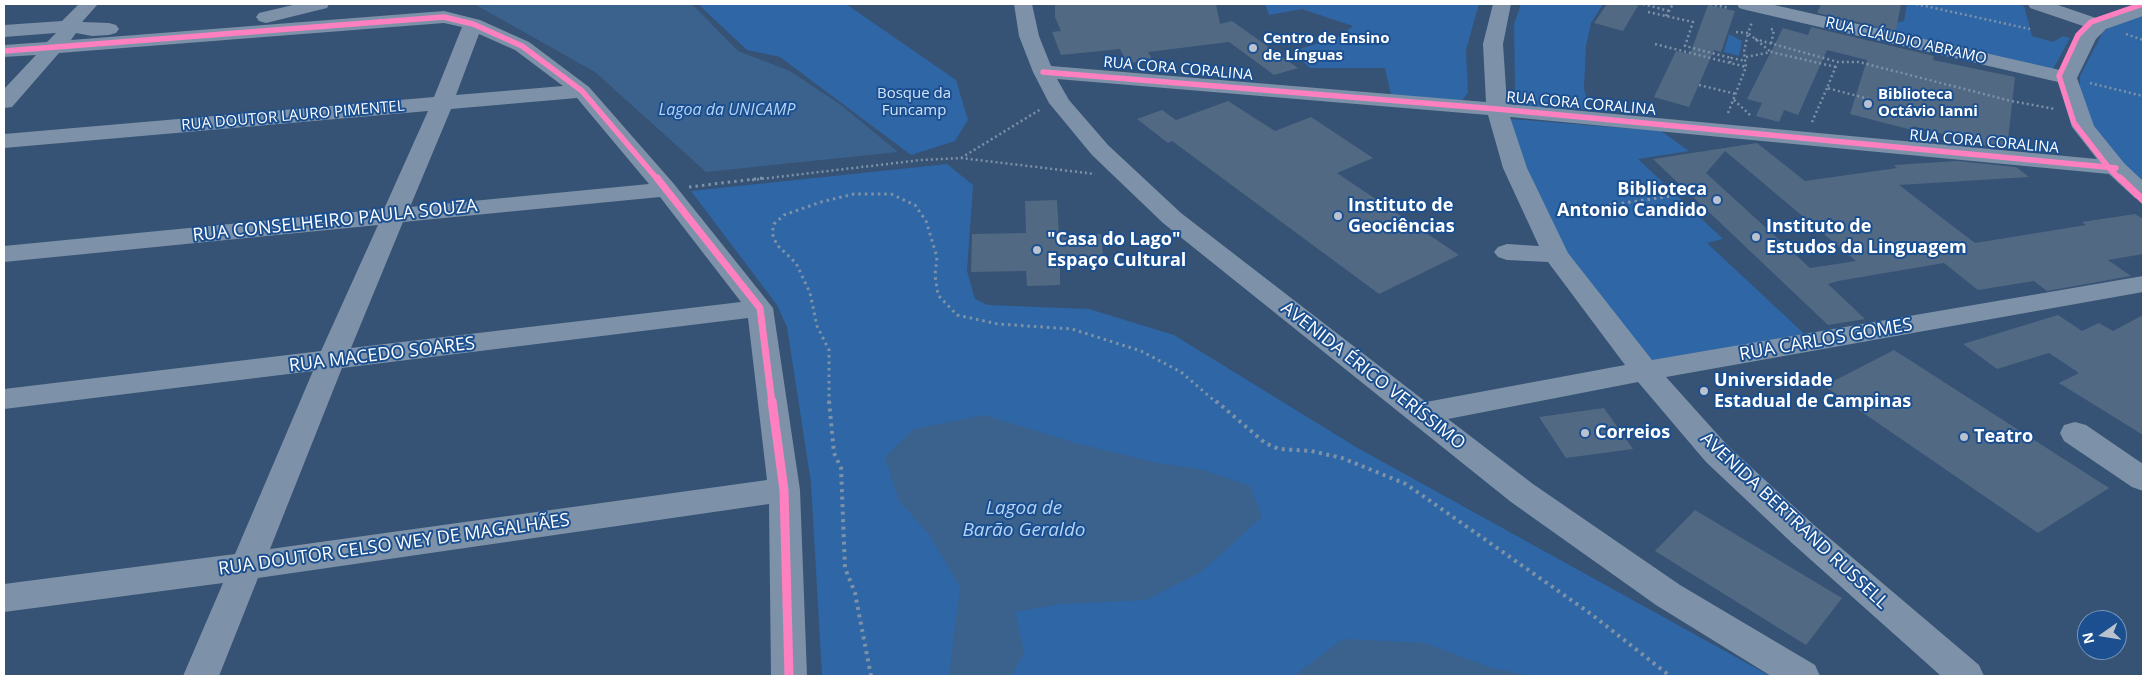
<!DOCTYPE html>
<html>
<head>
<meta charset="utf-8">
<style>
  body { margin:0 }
  #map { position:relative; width:2147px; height:680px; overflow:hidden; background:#365274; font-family:"Open Sans",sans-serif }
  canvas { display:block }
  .frame { position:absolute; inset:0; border:5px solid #fff; pointer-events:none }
  .north { position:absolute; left:2077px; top:610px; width:50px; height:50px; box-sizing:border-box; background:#1b4f8f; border:1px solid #7695bc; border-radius:50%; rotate:257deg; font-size:14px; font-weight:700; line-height:20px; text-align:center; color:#fff }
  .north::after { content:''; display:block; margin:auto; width:18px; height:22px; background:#b9c2ce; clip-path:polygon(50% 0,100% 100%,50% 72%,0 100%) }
</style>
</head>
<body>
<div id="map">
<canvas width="2147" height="680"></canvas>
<div class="frame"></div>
<div class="north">N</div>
</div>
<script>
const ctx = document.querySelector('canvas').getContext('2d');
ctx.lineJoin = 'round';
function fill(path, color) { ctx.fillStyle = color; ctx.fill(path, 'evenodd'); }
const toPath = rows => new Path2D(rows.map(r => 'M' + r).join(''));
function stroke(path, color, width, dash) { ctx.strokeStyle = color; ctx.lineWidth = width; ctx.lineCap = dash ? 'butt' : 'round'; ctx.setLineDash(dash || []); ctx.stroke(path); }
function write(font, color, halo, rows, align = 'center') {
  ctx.font = font + ' "Open Sans",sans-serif'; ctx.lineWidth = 4; ctx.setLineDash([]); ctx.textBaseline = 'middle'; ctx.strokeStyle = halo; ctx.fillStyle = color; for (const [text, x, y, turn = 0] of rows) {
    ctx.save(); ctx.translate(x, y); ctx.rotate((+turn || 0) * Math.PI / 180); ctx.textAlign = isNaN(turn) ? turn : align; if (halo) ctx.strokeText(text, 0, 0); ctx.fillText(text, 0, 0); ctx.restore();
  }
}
fill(toPath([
  [698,4,846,4,956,80,968,120,955,141,911,155,780,57,747,50],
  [1265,4,1479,4,1466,50,1468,93,1461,102,1391,95,1385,68,1310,68,1292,51,1337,38,1353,26,1302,9,1269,15],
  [1521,4,1603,4,1591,23,1586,46,1584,88,1589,110,1519,106,1515,89,1514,24],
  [1907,4,2018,4,2024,6,2032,36,2053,42,2063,36,2070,38,2052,71,1873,28,1904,21],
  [2143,16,2143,185,2119,162,2094,131,2080,96,2080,76,2103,32,2111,26],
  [1729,34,1742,41,1739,56,1724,52],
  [1499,118,1661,131,1689,151,1638,159,1723,239,1707,243,1813,342,1645,371,1586,296],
  [947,164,973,185,967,271,975,299,988,305,1089,309,1174,335,1356,447,1770,676,822,676,811,483,787,327,777,305,691,191]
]), '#2f66a5');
fill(toPath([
  [474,4,692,4,738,51,790,71,841,105,898,152,706,172,595,72],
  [984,415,1079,444,1158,463,1200,469,1250,486,1262,517,1202,571,1146,600,1060,604,1015,612,1024,652,1012,676,949,676,960,587,929,534,899,501,885,457,914,429],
  [1343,639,1425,643,1492,668,1532,676,1294,676]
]), '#3b618d');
fill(toPath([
  [1055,4,1216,4,1220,24,1232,21,1298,68,1274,75,1229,42,1148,52,1153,61,1127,63,1120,49,1061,55,1052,32,1061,31,1055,17],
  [1607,4,1639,4,1623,31,1594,23],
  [1821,4,1901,4,1896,31,1817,13],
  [1708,5,1735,11,1721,52,1714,50,1689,107,1654,97,1676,51,1690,54],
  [1811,27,1934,56,1933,60,2015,77,2007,149,1990,147,1913,126,1912,130,1850,114,1867,60,1827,50,1798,115,1784,110,1779,122,1756,116,1762,103,1747,99,1783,28,1808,35],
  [1228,101,1275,131,1311,117,1373,158,1337,173,1459,255,1379,294,1172,141,1168,143,1137,119,1162,110,1176,120],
  [1757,143,1805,181,1897,168,1894,165,1957,161,2016,167,2029,177,1899,185,1975,243,2086,225,2082,222,2135,214,2143,219,2143,254,2108,260,2131,276,2047,291,2034,281,1978,290,1944,263,1838,281,1828,284,1865,319,1828,325,1653,159],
  [1725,151,1856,261,1810,268,1706,173],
  [1057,200,1059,235,1101,234,1104,266,1060,267,1060,285,1027,286,1026,271,971,272,972,234,1026,233,1025,201],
  [2058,315,2082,331,2099,323,2113,331,2143,315,2143,435,2059,383,2079,373,2049,353,1997,369,1963,344],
  [1894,350,2109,488,2038,533,1824,386],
  [1604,408,1633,449,1566,458,1539,417],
  [1695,510,1842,598,1806,645,1655,551]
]), '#526984');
stroke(toPath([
  [1643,4,1669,11],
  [1710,4,1729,8],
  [1916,4,2030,29],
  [1648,12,1693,22,1685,46,1731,58],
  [1666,16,1673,4],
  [1771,29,1774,30,1771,44],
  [1736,32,1748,33,1752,22],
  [2126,34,2143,40],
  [1755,39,1838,62,1859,62,2011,101,2055,109],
  [1655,44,1746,67],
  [1746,57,1771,52,1836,67],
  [1730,63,1731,58,1746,61],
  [1836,66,1827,88,1869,99],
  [2090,83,2143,96],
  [1699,85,1736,94],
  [1734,100,1750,115],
  [1728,113,1746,67,1744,52,1748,33,1771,52],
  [1812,122,1827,88],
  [961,158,1041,109],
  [752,180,921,160,961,158,1095,174]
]), '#7d92a8', 2.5, [2, 3]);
stroke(toPath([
  [689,187,763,178],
  [1596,207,1699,192],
  [829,403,829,350,817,326,810,293,796,263,777,245,772,233,774,224,784,215,821,202,854,194,891,194,915,205,926,221,937,257,935,275,938,295,957,315,998,324,1072,329,1141,351,1181,372,1217,403]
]), '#7d92a8', 3, [2.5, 4]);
stroke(toPath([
  [829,401,834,453,841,468,845,568,855,593,871,676],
  [1216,401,1265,443,1279,449,1311,451,1342,458,1406,484,1591,614,1670,676]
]), '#7d92a8', 4, [3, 4.5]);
fill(toPath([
  [79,4,98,4,82,22,109,23,116,25,119,29,116,33,109,35,92,36,76,33,71,40,444,11,480,20,529,42,589,87,674,184,773,308,800,490,807,676,771,676,769,504,258,578,219,676,183,676,223,583,4,612,4,584,235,554,313,371,4,409,4,389,321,351,378,225,4,262,4,246,384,209,428,111,4,148,4,134,434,97,462,27,444,23,59,53,12,107,4,108,4,89,36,55,4,57,4,45,47,42,56,33,4,37,4,25,62,21,79,4],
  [479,34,515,50,563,86,456,95,479,34],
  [577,98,649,184,410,207,451,109,577,98],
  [660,197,741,302,351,348,403,222,660,197],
  [748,318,767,480,270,549,342,368,748,318],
  [297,4,329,4,327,8,266,23,259,21,256,17,259,13,297,4],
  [1014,4,1032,4,1039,36,1051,66,1486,102,1483,44,1493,4,1511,4,1503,44,1507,104,2097,159,2072,127,2058,82,1746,10,1739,8,1737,4,1770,4,2060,70,2077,37,2086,27,2030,8,2028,4,2055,4,2099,19,2143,4,2143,16,2106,29,2096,39,2077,78,2094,126,2124,163,2143,181,2143,200,2135,198,2109,174,1510,117,1527,168,1568,253,1652,360,2143,276,2143,292,1666,377,1728,446,1814,525,1979,665,1984,676,1941,676,1792,543,1706,462,1638,382,1448,419,1533,484,1680,585,1815,665,1820,676,1771,676,1656,605,1511,502,1163,223,1092,155,1049,103,1033,72,1019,36,1014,4],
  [1057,79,1488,115,1503,168,1539,246,1507,244,1498,247,1494,252,1498,257,1507,260,1548,262,1625,365,1426,402,1181,213,1108,145,1069,100,1057,79],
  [2075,422,2086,425,2143,464,2143,491,2132,487,2064,441,2060,433,2064,425,2075,422]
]), '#7d92a8');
stroke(toPath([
  [4,51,444,17,473,24,522,46,582,91,658,180],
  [1043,72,1497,109,2116,168],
  [2121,180,2108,167,2074,123,2059,76,2078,35,2091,22,2143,4]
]), '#ff80c0', 5.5);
stroke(toPath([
  [657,178,760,308,772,403],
  [2120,178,2143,200]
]), '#ff80c0', 7);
stroke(toPath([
  [772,401,784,490,789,676]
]), '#ff80c0', 9);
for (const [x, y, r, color] of [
  [1253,48,5,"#b9c2ce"],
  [1868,104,5,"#b9c2ce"],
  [1717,200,5,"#b9c2ce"],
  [1338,216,5,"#b9c2ce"],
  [1756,237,5,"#b9c2ce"],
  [1037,250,5,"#b9c2ce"],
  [1704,391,5,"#b9c2ce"],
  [1585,433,5,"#b9c2ce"],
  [1964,437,5,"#b9c2ce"]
]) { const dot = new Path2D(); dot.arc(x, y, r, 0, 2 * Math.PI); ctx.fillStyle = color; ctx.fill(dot); stroke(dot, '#1b4f8f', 2); }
write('bold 15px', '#fff', '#1b4f8f', [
  ["Centro de Ensino",1263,39],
  ["de Línguas",1263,56],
  ["Biblioteca",1878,95],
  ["Octávio Ianni",1878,112]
], 'left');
write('15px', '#fff', '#1b4f8f', [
  ["RUA CLÁUDIO ABRAMO",1906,41,13],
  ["RUA CORA CORALINA",1178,69,5],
  ["RUA CORA CORALINA",1581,104,5],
  ["RUA DOUTOR LAURO PIMENTEL",293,116,-5],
  ["RUA CORA CORALINA",1984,142,5]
]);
write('15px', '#cfe3fa', '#1b4f8f', [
  ["Bosque da",914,94],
  ["Funcamp",914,111]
]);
write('italic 16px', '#b5d3f5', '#1b4f8f', [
  ["Lagoa da UNICAMP",727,110]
]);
write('bold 18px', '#fff', '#1b4f8f', [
  ["Biblioteca",1707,190,"right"],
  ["Antonio Candido",1707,211,"right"],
  ["Instituto de",1348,206],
  ["Geociências",1348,227],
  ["Instituto de",1766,227],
  ["Estudos da Linguagem",1766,248],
  ["\"Casa do Lago\"",1047,240],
  ["Espaço Cultural",1047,261],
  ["Universidade",1714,381],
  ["Estadual de Campinas",1714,402],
  ["Correios",1595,433],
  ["Teatro",1974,437]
], 'left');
write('18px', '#fff', '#1b4f8f', [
  ["RUA CONSELHEIRO PAULA SOUZA",335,221,-6],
  ["RUA CARLOS GOMES",1826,340,-10],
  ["RUA MACEDO SOARES",382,355,-7],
  ["AVENIDA ÉRICO VERÍSSIMO",1373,376,38],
  ["AVENIDA BERTRAND RUSSELL",1794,521,43],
  ["RUA DOUTOR CELSO WEY DE MAGALHÃES",394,545,-8]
]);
write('italic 19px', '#b5d3f5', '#1b4f8f', [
  ["Lagoa de",1024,509],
  ["Barão Geraldo",1024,531]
]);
</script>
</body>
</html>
